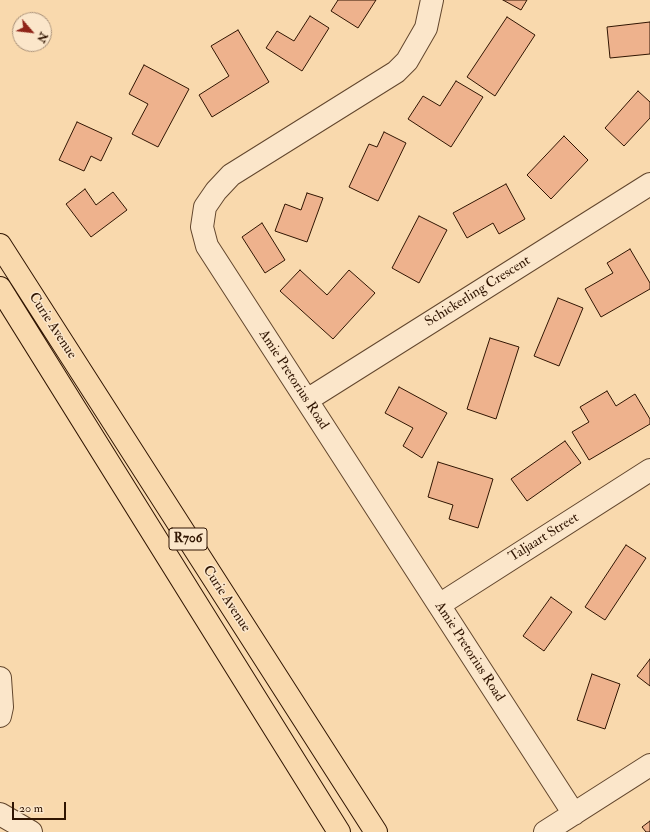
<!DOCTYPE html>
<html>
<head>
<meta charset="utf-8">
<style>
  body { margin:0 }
  #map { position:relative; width:650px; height:832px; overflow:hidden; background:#f9d9ad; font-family:"IM FELL Double Pica",serif }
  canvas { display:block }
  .north { position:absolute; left:12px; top:12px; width:40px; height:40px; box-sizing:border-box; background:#fbe6ca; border:1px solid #aa927a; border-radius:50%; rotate:118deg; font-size:11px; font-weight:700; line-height:16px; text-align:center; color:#301502 }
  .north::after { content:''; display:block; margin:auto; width:14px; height:18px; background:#8f2418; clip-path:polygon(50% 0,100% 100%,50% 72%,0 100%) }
  .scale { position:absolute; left:12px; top:802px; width:54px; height:18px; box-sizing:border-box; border:2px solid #301502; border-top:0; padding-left:5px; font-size:12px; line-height:14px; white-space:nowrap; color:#301502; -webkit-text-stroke:3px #fbe6ca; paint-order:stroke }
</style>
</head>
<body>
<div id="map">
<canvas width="650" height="832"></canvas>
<div class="north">N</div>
<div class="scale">20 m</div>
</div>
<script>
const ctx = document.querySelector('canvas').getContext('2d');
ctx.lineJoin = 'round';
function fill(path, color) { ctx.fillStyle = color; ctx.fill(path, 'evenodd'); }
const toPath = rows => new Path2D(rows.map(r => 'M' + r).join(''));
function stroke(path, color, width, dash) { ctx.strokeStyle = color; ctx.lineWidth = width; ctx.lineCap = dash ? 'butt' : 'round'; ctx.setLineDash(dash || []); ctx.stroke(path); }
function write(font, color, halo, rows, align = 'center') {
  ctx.font = font + ' "IM FELL Double Pica",serif'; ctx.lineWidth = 3; ctx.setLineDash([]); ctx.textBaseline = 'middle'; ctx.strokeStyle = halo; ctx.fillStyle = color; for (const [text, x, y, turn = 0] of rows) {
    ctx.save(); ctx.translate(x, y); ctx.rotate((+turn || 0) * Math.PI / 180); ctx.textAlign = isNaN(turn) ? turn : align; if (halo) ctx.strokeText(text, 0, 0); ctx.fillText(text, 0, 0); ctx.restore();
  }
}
const building = toPath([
  [338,0,376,0,358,28,331,11,338,0],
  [503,0,527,0,521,10,503,0],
  [310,16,329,28,302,71,266,48,277,31,294,41,310,16],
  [507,17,535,35,495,96,467,77,507,17],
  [650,22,650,54,610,58,607,27,650,22],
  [238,30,269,82,212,117,199,95,229,76,211,46,238,30],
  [144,65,189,89,158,147,132,134,148,104,129,94,144,65],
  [456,81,483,97,451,147,408,119,423,96,440,106,456,81],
  [638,91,650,102,650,118,624,146,605,128,638,91],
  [77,122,112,138,101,161,91,156,84,171,59,160,77,122],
  [384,132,406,143,378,201,349,187,369,144,377,147,384,132],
  [564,136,588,160,551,199,527,175,564,136],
  [506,184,525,219,499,234,493,223,467,238,453,213,506,184],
  [85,189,96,205,113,192,127,210,91,237,66,204,85,189],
  [307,193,323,198,307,242,275,231,285,204,301,210,307,193],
  [419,216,447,230,419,283,392,268,419,216],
  [262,223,285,260,265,273,242,237,262,223],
  [630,249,650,283,650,289,601,317,585,289,613,273,607,263,630,249],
  [300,270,327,295,349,270,375,293,333,339,280,291,300,270],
  [558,298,583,308,559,366,534,356,558,298],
  [490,338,519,347,496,419,467,409,490,338],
  [399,387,447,413,422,458,403,446,413,428,385,413,399,387],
  [607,391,616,406,635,394,650,419,650,424,589,460,572,432,589,422,580,407,607,391],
  [565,441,581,463,527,501,511,479,565,441],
  [438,462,493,479,478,528,449,519,453,505,428,497,438,462],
  [626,545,646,558,605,620,585,607,626,545],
  [551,597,572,612,544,651,523,636,551,597],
  [650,659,650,686,637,676,650,659],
  [592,674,620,684,605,729,577,720,592,674],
  [650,821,650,832,646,832,642,827,650,821]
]);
fill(building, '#eeb28d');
stroke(building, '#301502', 1);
const minor = toPath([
  [432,0,426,28,407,61,396,72,231,175,216,191,205,207,202,227,207,246,574,814],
  [307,400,650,184],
  [439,605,650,470],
  [0,678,2,707,0,716],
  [0,814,31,832],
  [545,832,650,765]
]);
const primary = toPath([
  [0,245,376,832],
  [0,288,339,832]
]);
stroke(minor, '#62462d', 24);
stroke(primary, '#301502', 24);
stroke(minor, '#fbe6ca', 22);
stroke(primary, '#f9d9ad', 22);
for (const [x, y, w] of [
  [188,539,38]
]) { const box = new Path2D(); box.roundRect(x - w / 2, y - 11, w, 22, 3); ctx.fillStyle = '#fbe6ca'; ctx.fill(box); stroke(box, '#301502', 1); }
write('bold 13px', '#301502', null, [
  ["R706",188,539]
]);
write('14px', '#301502', '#fbe6ca', [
  ["Schickerling Crescent",478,292,-32],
  ["Curie Avenue",52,326,57],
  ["Amie Pretorius Road",293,380,57],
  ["Taljaart Street",544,538,-32],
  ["Curie Avenue",226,599,57],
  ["Amie Pretorius Road",469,652,57]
]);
</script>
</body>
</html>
